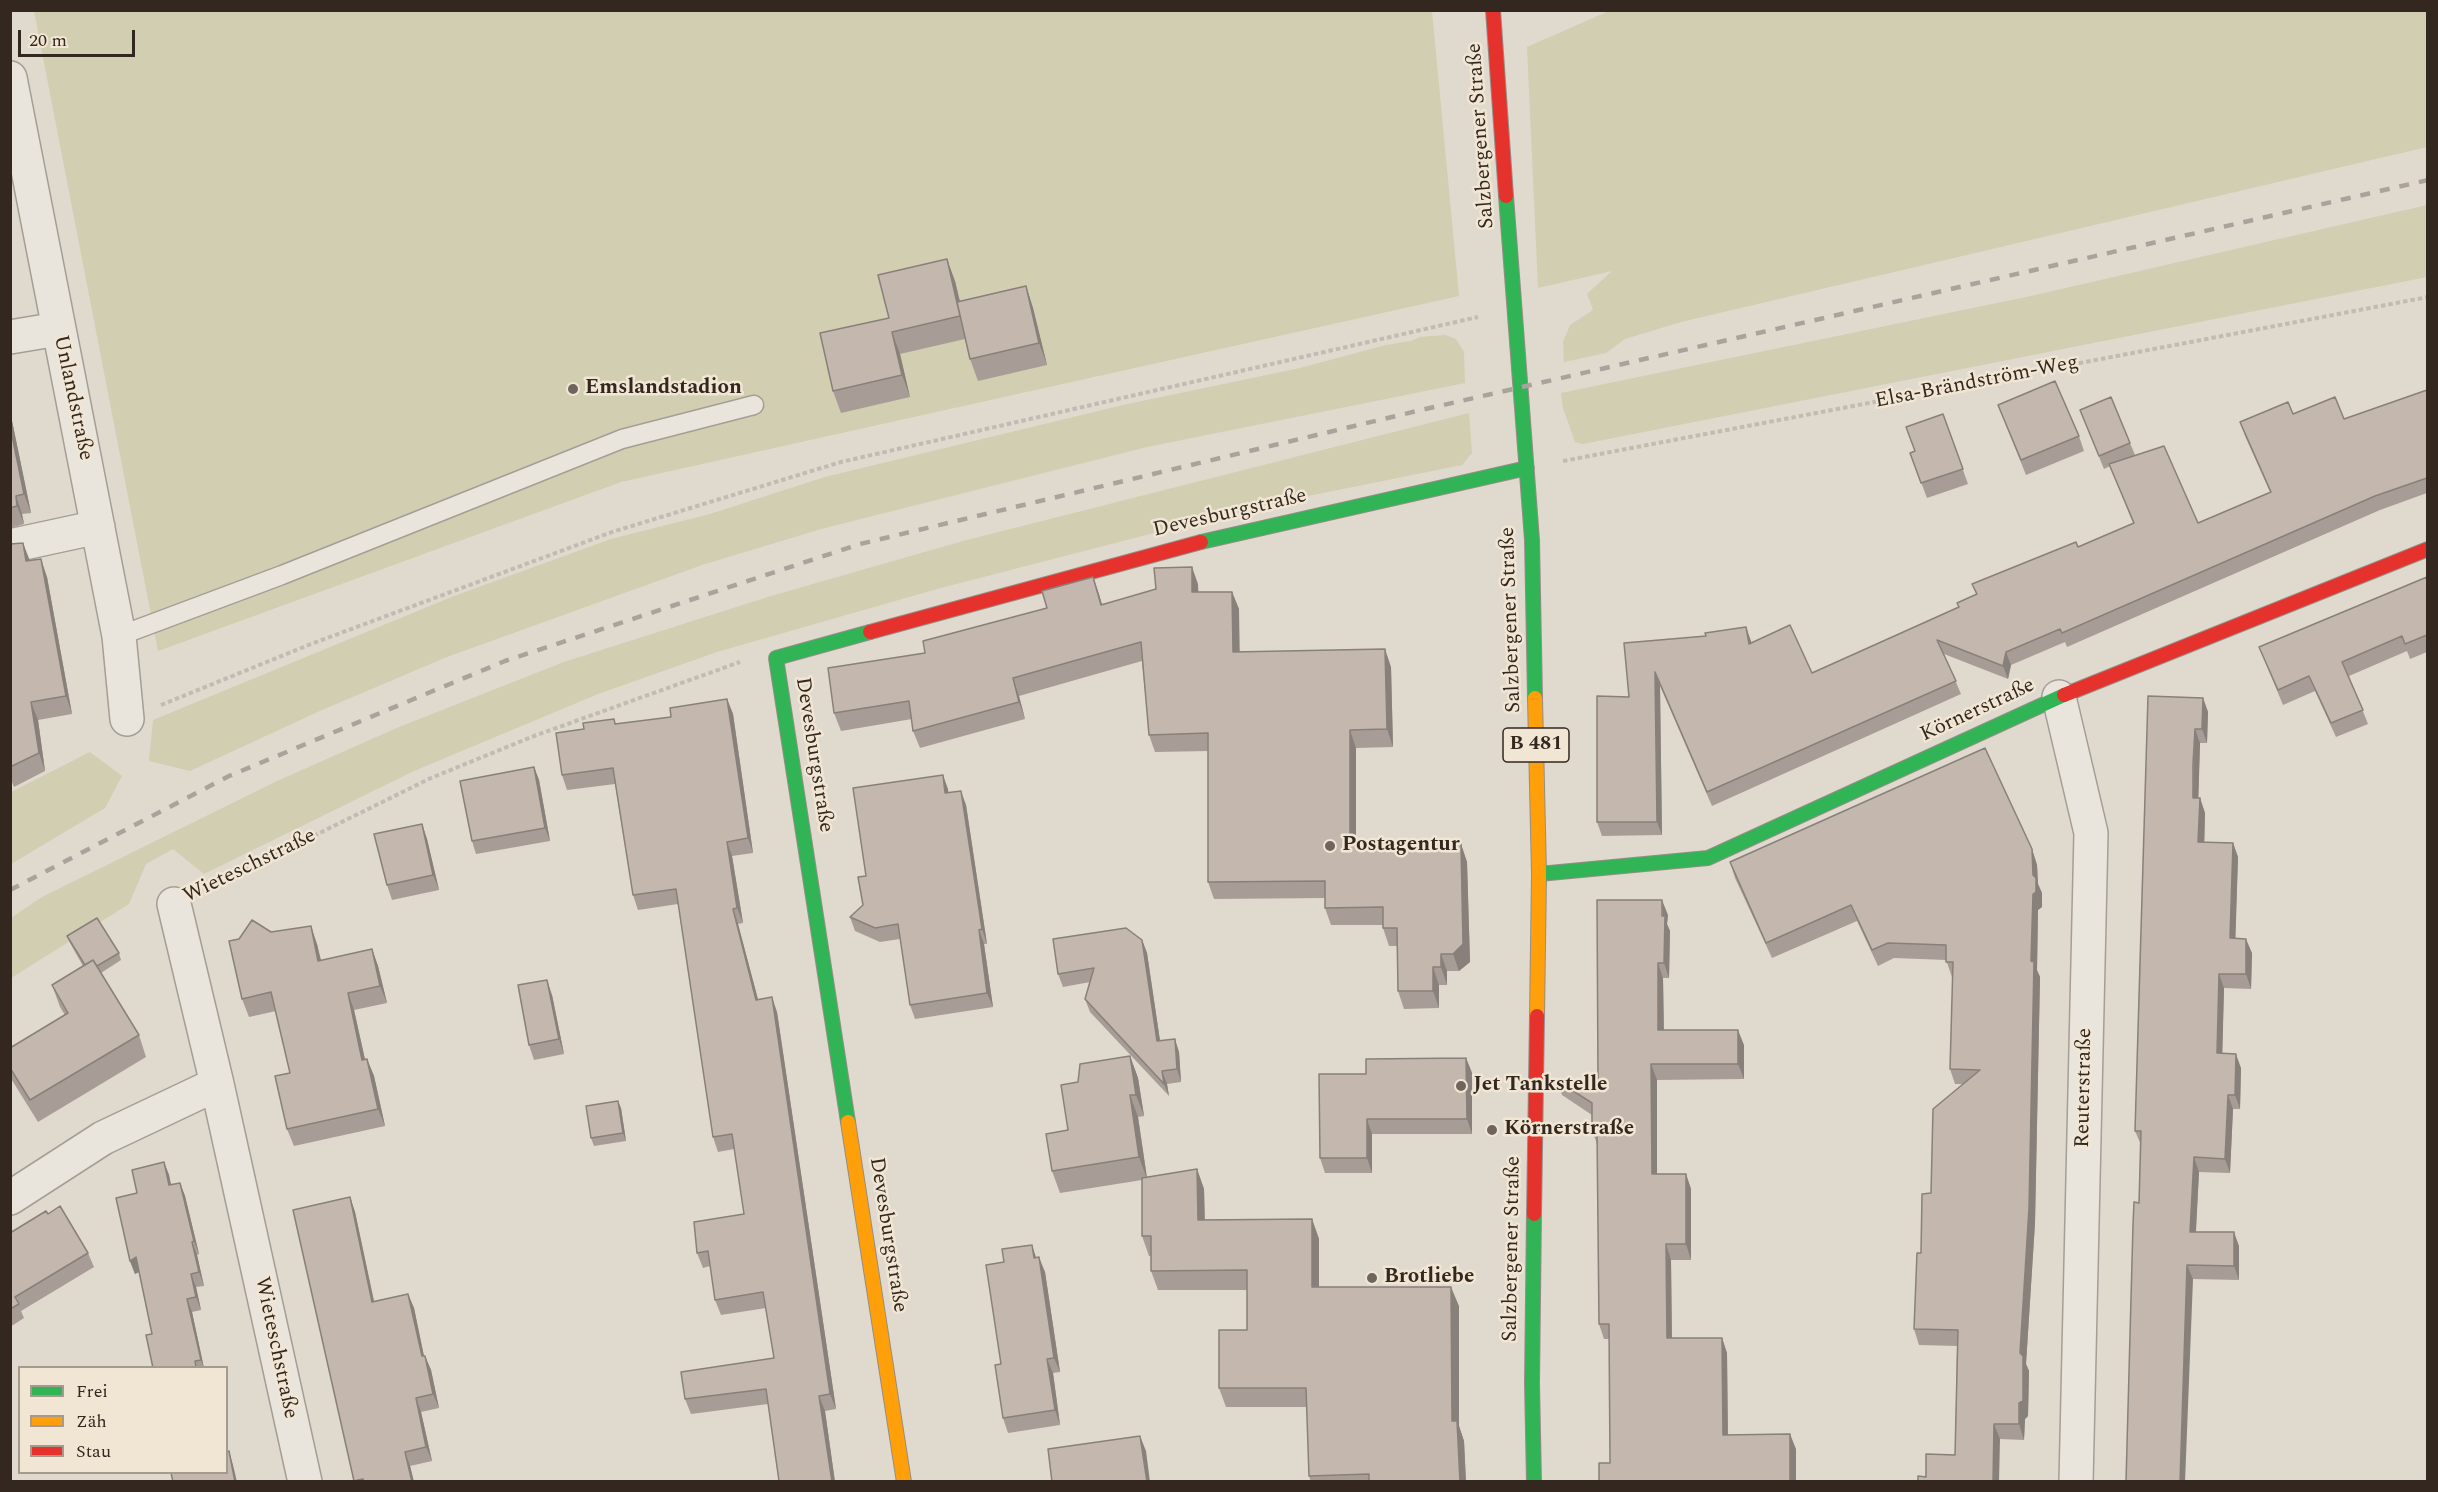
<!DOCTYPE html>
<html>
<head>
<meta charset="utf-8">
<style>
  body { margin:0 }
  #map { position:relative; width:2438px; height:1492px; overflow:hidden; background:#e0d9cd; font-family:Spectral,serif }
  canvas { display:block }
  .frame { position:absolute; inset:0; border:12px solid #33271f; pointer-events:none }
  .legend { position:absolute; left:18px; top:1366px; width:210px; height:108px; box-sizing:border-box; background:#f1e6d4; border:2px solid #a59a8c; margin:0; padding:8px 10px; list-style:none; font-size:18px; color:#33271f }
  .legend li { display:flex; align-items:center; gap:12px; height:30px }
  .legend b { width:30px; border:2px solid #a59a8c }
  .scale { position:absolute; left:18px; top:30px; width:117px; height:27px; box-sizing:border-box; border:3px solid #33271f; border-top:0; padding-left:8px; font-size:18px; line-height:21px; white-space:nowrap; color:#33271f; -webkit-text-stroke:4px #f1e6d4; paint-order:stroke }
</style>
</head>
<body>
<div id="map">
<canvas width="2438" height="1492"></canvas>
<div class="frame"></div>
<ul class="legend">
<li><b style="height:8px;background:#30b455"></b>Frei</li>
<li><b style="height:8px;background:#ff9f0a"></b>Zäh</li>
<li><b style="height:8px;background:#e5322d"></b>Stau</li>
</ul>
<div class="scale">20 m</div>
</div>
<script>
const ctx = document.querySelector('canvas').getContext('2d');
ctx.lineJoin = 'round';
function fill(path, color) { ctx.fillStyle = color; ctx.fill(path, 'evenodd'); }
const toPath = rows => new Path2D(rows.map(r => 'M' + r).join(''));
function stroke(path, color, width, dash) { ctx.strokeStyle = color; ctx.lineWidth = width; ctx.lineCap = dash ? 'butt' : 'round'; ctx.setLineDash(dash || []); ctx.stroke(path); }
function write(font, color, halo, rows, align = 'center') {
  ctx.font = font + ' Spectral,serif'; ctx.lineWidth = 5; ctx.setLineDash([]); ctx.textBaseline = 'middle'; ctx.strokeStyle = halo; ctx.fillStyle = color; for (const [text, x, y, turn = 0] of rows) {
    ctx.save(); ctx.translate(x, y); ctx.rotate((+turn || 0) * Math.PI / 180); ctx.textAlign = isNaN(turn) ? turn : align; if (halo) ctx.strokeText(text, 0, 0); ctx.fillText(text, 0, 0); ctx.restore();
  }
}
fill(toPath([
  [34,11,1432,11,1459,296,621,482,158,651],
  [1609,11,2427,11,2427,147,1681,322,1625,339,1606,353,1564,362,1563,342,1570,325,1593,310,1587,294,1612,271,1538,288,1527,47],
  [2427,205,2427,277,1583,444,1575,442,1563,408,1561,393,2031,296],
  [1445,335,1456,339,1464,352,1465,383,1147,447,821,529,702,565,447,657,322,710,190,771,149,761,153,720,454,596,611,539,710,514,825,477,1123,405,1300,368,1386,345,1411,341,1420,337],
  [1469,413,1472,453,1462,465,1288,500,1150,534,937,589,717,652,598,694,414,771,204,874,173,849,146,864,129,904,11,978,11,918,42,897,275,782,399,727,564,662,771,596,963,541],
  [90,752,122,776,105,808,11,864,11,792]
]), '#d1ceb1');
const lane = toPath([
  [119,636,282,575,622,439,754,405]
]);
const street = toPath([
  [10,78,119,636,127,719],
  [10,337,58,329],
  [10,546,98,527],
  [2059,697,2091,833,2076,1482],
  [174,904,217,1084,305,1482],
  [10,1198,103,1138,217,1084]
]);
const fast = toPath([
  [1506,196,1532,540,1535,698],
  [1201,542,1527,468],
  [1539,874,1708,858,2064,695],
  [848,1122,776,658,870,632],
  [1534,1482,1532,1383,1534,1214]
]);
const slow = toPath([
  [1535,698,1539,874,1537,1016],
  [848,1122,904,1482]
]);
const jam = toPath([
  [1493,10,1506,196],
  [870,632,1201,542],
  [2064,695,2428,549],
  [1534,1214,1537,1016]
]);
stroke(lane, '#a59e96', 21);
stroke(street, '#a59e96', 36);
stroke(fast, '#958e86', 16);
stroke(slow, '#958e86', 16);
stroke(jam, '#958e86', 16);
stroke(toPath([
  [1563,461,2428,297],
  [161,705,311,644,612,532,841,462,1478,317],
  [206,889,431,778,534,736,740,662]
]), '#c1bbb4', 4, [4.5, 3]);
stroke(lane, '#e9e5dd', 18);
stroke(street, '#e9e5dd', 33);
stroke(fast, '#30b455', 14);
stroke(slow, '#ff9f0a', 14);
stroke(jam, '#e5322d', 14);
stroke(toPath([
  [10,890,229,776,505,661,860,544,1417,411,2428,180]
]), '#a9a39d', 4.5, [10, 10]);
fill(toPath([
  [955,281,960,301,1026,286,1033,308,1047,365,978,381,970,359,965,339,900,354,910,397,841,413,833,391,889,318],
  [2427,391,2427,493,2380,510,2067,647,2065,642,2011,665,2008,679,1944,654,1961,694,1712,806,1660,686,1662,835,1602,836,1597,822,1629,697,1706,636,1746,627,1751,643,1812,673,1958,607,1976,594,1972,584,2078,547,2133,523,2110,466,2104,469,2080,410,2130,443,2135,455,2198,523,2270,492,2245,436,2240,422,2293,414,2344,419],
  [1998,405,2079,436,2084,451,2026,475],
  [10,411,31,513,22,514,24,524,10,528],
  [1943,414,1968,484,1927,498,1910,453,1915,451],
  [23,543,29,561,47,577,72,714,38,720,45,771,14,787,10,777,10,544],
  [1093,577,1102,604,1198,584,1198,592,1232,592,1239,609,1239,652,1391,667,1393,747,1356,748,1356,845,1461,844,1467,862,1470,962,1459,971,1447,971,1447,985,1439,985,1439,1008,1404,1009,1398,991,1397,946,1389,946,1383,928,1383,925,1331,925,1325,908,1325,898,1214,899,1208,882,1208,751,1155,752,1149,735,1142,661,1019,696,1025,719,920,748,913,731,912,719,841,731,834,713,925,653,1047,608],
  [2427,577,2427,652,2410,659,2407,651,2349,676,2368,724,2336,737,2315,691,2283,705,2259,647],
  [2148,696,2203,698,2208,712,2207,743,2200,743,2198,798,2200,798,2205,813,2204,842,2233,843,2238,857,2235,939,2252,953,2251,989,2224,988,2222,1053,2241,1068,2240,1109,2233,1109,2230,1173,2199,1172,2196,1232,2239,1246,2239,1280,2193,1279,2139,1203,2141,1145,2135,1131],
  [727,699,733,714,753,853,732,856,743,923,738,924,758,999,777,1012,836,1409,825,1411,835,1482,777,1482,779,1481,768,1404,691,1414,685,1399,774,1358,766,1308,721,1315,715,1300,710,1266,703,1268,697,1253,744,1214,734,1149,718,1152,713,1137,678,904,638,910,633,895,615,784,567,790,562,775,615,724,671,717],
  [534,767,539,780,550,841,476,854,472,841],
  [948,789,948,792,966,805,987,944,984,944,993,1007,915,1019,910,1005,900,939,880,942,855,931,850,917,863,905,866,876],
  [422,824,427,839,439,890,392,900,387,885],
  [2032,849,2037,865,2038,884,2042,893,2042,907,2038,910,2037,970,2040,977,2035,1223,2026,1364,2029,1371,2028,1416,2025,1419,2024,1440,2000,1439,1926,1477,1955,1455,1957,1346,1919,1345,1914,1329,1921,1253,1931,1193,1962,1084,1955,1084,1950,1069,1953,977,1952,977,1946,960,1894,958,1878,966,1857,921,1772,958,1735,878,1730,862],
  [1668,915,1667,924,1670,931,1669,978,1663,978,1664,1030,1744,1045,1744,1079,1657,1080,1657,1174,1686,1174,1691,1189,1691,1260,1671,1260,1672,1338,1722,1338,1727,1353,1728,1435,1796,1449,1796,1482,1599,1482,1610,1463,1610,1339,1604,1339,1599,1324,1597,1144,1592,1130,1592,1115,1562,1095,1556,1080,1598,1080],
  [271,932,317,944,321,960,372,949,378,966,387,1003,354,1010,365,1059,367,1059,374,1076,385,1126,294,1146,287,1129,290,1073,276,1011,249,1017,242,999,239,939],
  [67,936,119,953,121,960,101,973,139,1035,146,1057,38,1122,10,1077,10,1048,65,1015,60,1007,52,985,83,966,70,943],
  [1142,940,1147,953,1160,1041,1179,1052,1181,1082,1167,1084,1169,1096,1090,1012,1085,999,1090,982,1063,987,1058,974],
  [552,995,564,1054,534,1060,529,1045],
  [1130,1056,1138,1078,1144,1116,1138,1117,1147,1177,1197,1169,1204,1189,1205,1220,1312,1219,1319,1239,1319,1287,1459,1306,1459,1426,1464,1441,1466,1482,1311,1482,1309,1476,1307,1407,1226,1407,1219,1388,1247,1330,1247,1290,1158,1290,1151,1271,1151,1256,1149,1256,1142,1236,1142,1180,1060,1193,1052,1171,1068,1130,1078,1082],
  [1466,1058,1472,1073,1472,1134,1372,1134,1372,1173,1325,1173,1320,1158,1366,1074],
  [621,1108,626,1141,594,1146,591,1138],
  [164,1162,169,1175,171,1185,180,1183,185,1196,199,1254,197,1255,204,1286,196,1287,201,1310,192,1312,204,1368,153,1368,152,1334,139,1272,135,1274,130,1261,137,1193],
  [350,1197,355,1212,374,1301,408,1294,414,1308,424,1356,425,1356,431,1370,439,1408,421,1412,432,1461,410,1466,414,1482,354,1482],
  [48,1214,88,1253,94,1267,21,1311,24,1318,10,1327,10,1233],
  [1037,1258,1045,1272,1060,1372,1053,1373,1060,1425,1008,1433,1003,1418,1001,1364]
]), '#a89d96');
fill(toPath([
  [947,259,955,281,968,338,960,316],
  [1026,286,1033,308,1047,365,1039,343],
  [892,332,900,354,910,397,902,375],
  [10,411,31,513,24,494,10,426],
  [16,496,22,514,24,524,17,506],
  [23,543,30,561,26,561],
  [41,559,47,577,72,714,66,696],
  [1192,567,1198,584,1199,609,1192,592],
  [1093,577,1099,594,1107,622,1101,605],
  [1232,592,1239,609,1240,669,1233,652],
  [1746,627,1751,641,1754,657,1749,644],
  [1385,649,1391,667,1393,747,1387,729],
  [2006,652,2011,665,2008,679,2003,666],
  [1655,672,1660,686,1662,835,1657,822],
  [1013,678,1019,696,1025,719,1019,702],
  [2203,698,2208,712,2207,743,2202,729],
  [727,699,733,714,753,853,748,838],
  [31,702,38,720,45,771,39,753],
  [2195,729,2200,743,2198,812,2193,798],
  [1350,730,1356,748,1356,862,1350,845],
  [534,767,539,780,550,841,545,828],
  [943,775,948,789,950,807,945,793],
  [961,791,966,805,987,944,982,929],
  [2200,798,2205,813,2204,856,2198,842],
  [422,824,427,839,439,890,433,875],
  [727,842,732,856,743,923,737,908],
  [2233,843,2238,857,2235,953,2230,938],
  [1461,844,1467,862,1470,962,1459,971,1453,954],
  [2032,849,2037,865,2038,884,2042,893,2042,907,2038,910,2037,970,2040,977,2035,1223,2026,1364,2029,1371,2028,1416,2025,1419,2024,1440,2019,1424,2033,875],
  [1662,900,1668,915,1667,924,1670,931,1669,978,1664,963],
  [733,909,738,924,762,1015,756,1000],
  [311,926,317,944,325,979,318,961],
  [979,930,984,944,993,1007,987,993],
  [2246,939,2252,953,2251,989,2246,974],
  [1142,940,1147,953,1162,1054,1157,1041],
  [372,949,378,966,387,1003,380,986],
  [1441,954,1447,971,1447,985,1441,967],
  [1658,963,1663,978,1664,1045,1658,1030],
  [1433,967,1439,985,1439,1008,1433,991],
  [2219,974,2224,988,2222,1067,2217,1053],
  [547,980,552,995,564,1054,559,1039],
  [348,993,354,1010,369,1078,362,1060],
  [772,997,777,1012,836,1409,830,1394],
  [1738,1030,1744,1045,1744,1079,1738,1064],
  [1175,1039,1179,1052,1181,1082,1177,1069],
  [2236,1054,2241,1068,2240,1109,2235,1095],
  [1130,1056,1138,1078,1144,1116,1136,1095],
  [1466,1058,1472,1073,1472,1134,1467,1119],
  [367,1059,374,1076,385,1126,378,1109],
  [1651,1064,1657,1080,1657,1189,1652,1174],
  [1162,1071,1167,1084,1169,1096,1164,1084],
  [1130,1095,1138,1117,1147,1179,1139,1157],
  [2228,1095,2233,1109,2230,1173,2225,1159],
  [618,1101,621,1108,626,1141,623,1133],
  [1367,1119,1372,1134,1372,1173,1367,1158],
  [2194,1157,2199,1172,2195,1246,2190,1232],
  [164,1162,169,1175,174,1199,169,1185],
  [1197,1169,1204,1189,1205,1239,1198,1220],
  [1686,1174,1691,1189,1691,1260,1686,1244],
  [180,1183,185,1196,199,1254,194,1241],
  [350,1197,355,1212,377,1316,372,1302],
  [1312,1219,1319,1239,1319,1307,1312,1287],
  [2234,1232,2239,1246,2239,1280,2234,1266],
  [192,1242,197,1255,204,1286,199,1272],
  [1666,1244,1671,1260,1672,1354,1667,1338],
  [1032,1245,1037,1260,1034,1258],
  [136,1257,141,1271,135,1274,130,1261],
  [1039,1257,1045,1272,1060,1372,1054,1358],
  [2187,1265,2193,1279,2185,1482,2180,1482],
  [191,1274,196,1287,201,1310,196,1297],
  [1451,1287,1459,1306,1459,1426,1464,1441,1466,1482,1460,1482,1452,1421],
  [408,1294,414,1308,427,1371,422,1356],
  [187,1299,192,1312,204,1368,201,1360],
  [1722,1338,1727,1353,1728,1450,1723,1435],
  [425,1356,431,1370,439,1408,433,1394],
  [1047,1359,1053,1373,1060,1425,1055,1410],
  [819,1396,825,1411,835,1482,832,1482,831,1474],
  [416,1398,421,1412,432,1461,426,1447],
  [1994,1424,2000,1439,1999,1482,1993,1482],
  [1790,1434,1796,1449,1796,1482,1790,1482],
  [1140,1436,1146,1451,1150,1482,1147,1482],
  [229,1451,233,1465,237,1482,235,1482],
  [405,1452,410,1466,414,1482,412,1482]
]), '#88807a');
const building = toPath([
  [947,259,960,316,892,332,902,375,833,391,820,333,889,318,878,275,947,259],
  [1026,286,1039,343,970,359,957,302,1026,286],
  [2055,381,2079,436,2021,460,1998,405,2055,381],
  [2427,390,2427,478,2375,496,2062,633,2060,629,2006,652,2003,666,1937,640,1956,681,1707,792,1655,672,1657,822,1597,822,1597,696,1629,697,1624,643,1706,636,1705,633,1746,627,1749,644,1790,625,1812,673,1959,607,1957,603,1977,594,1972,584,2076,542,2078,547,2134,523,2109,464,2164,446,2198,523,2271,492,2240,422,2288,402,2293,414,2335,397,2344,419,2427,390],
  [2111,397,2130,443,2099,456,2080,410,2111,397],
  [1943,414,1963,469,1921,483,1910,453,1915,451,1906,427,1943,414],
  [10,426,24,494,16,496,17,506,10,508,10,426],
  [23,543,26,561,41,559,66,696,31,702,39,753,10,767,10,544,23,543],
  [1192,567,1192,592,1232,592,1233,652,1385,649,1387,729,1350,730,1350,845,1461,844,1463,944,1453,954,1441,954,1441,967,1433,967,1433,991,1398,991,1397,928,1383,928,1383,907,1325,908,1325,881,1208,882,1208,733,1149,735,1141,642,1013,678,1019,702,913,731,909,701,834,713,828,668,925,653,923,641,1047,608,1042,591,1093,577,1101,605,1156,589,1154,568,1192,567],
  [2427,577,2427,635,2405,644,2402,636,2342,662,2363,710,2331,723,2309,676,2278,690,2259,647,2427,577],
  [2148,696,2203,698,2202,729,2195,729,2193,764,2193,798,2200,798,2198,842,2233,843,2230,938,2246,939,2246,974,2219,974,2217,1053,2236,1054,2235,1095,2228,1095,2225,1159,2194,1157,2190,1232,2234,1232,2234,1266,2187,1265,2180,1482,2126,1482,2133,1225,2134,1202,2139,1203,2141,1131,2135,1131,2148,696],
  [727,699,748,838,727,842,737,908,733,909,756,1000,772,997,830,1394,819,1396,832,1482,777,1482,779,1481,766,1389,685,1399,681,1372,774,1358,763,1292,715,1300,708,1251,697,1253,694,1222,744,1214,732,1134,713,1137,676,889,633,895,613,768,562,775,556,733,584,729,583,723,614,719,615,724,671,717,670,708,727,699],
  [1985,748,2032,849,2033,875,2036,878,2036,892,2033,894,2031,961,2034,962,2029,1208,2020,1353,2023,1356,2023,1401,2019,1403,2019,1424,1994,1424,1993,1482,1918,1482,1918,1476,1926,1477,1926,1454,1955,1455,1958,1330,1914,1329,1917,1253,1921,1253,1922,1194,1931,1193,1933,1109,1980,1070,1950,1069,1953,962,1946,962,1946,945,1888,943,1872,950,1851,905,1766,943,1730,862,1985,748],
  [534,767,545,828,472,841,460,781,534,767],
  [943,775,945,793,961,791,982,929,979,930,987,993,910,1005,898,924,875,928,850,917,863,905,858,877,866,876,853,788,943,775],
  [422,824,433,875,387,885,374,834,422,824],
  [1597,900,1662,900,1662,916,1665,916,1664,963,1658,963,1658,1030,1738,1030,1738,1064,1651,1064,1652,1174,1686,1174,1686,1244,1666,1244,1667,1338,1722,1338,1723,1435,1790,1434,1790,1482,1599,1482,1599,1463,1610,1463,1609,1324,1599,1324,1597,1130,1592,1130,1592,1103,1556,1080,1598,1080,1597,900],
  [97,918,119,953,97,966,93,960,85,965,67,936,97,918],
  [252,920,271,932,311,926,318,961,372,949,380,986,348,993,362,1060,367,1059,378,1109,287,1129,275,1076,290,1073,271,992,242,999,229,941,239,939,252,920],
  [1126,928,1142,940,1157,1041,1175,1039,1177,1069,1162,1071,1164,1084,1085,999,1094,968,1058,974,1053,939,1126,928],
  [93,960,139,1035,30,1100,10,1068,10,1048,68,1013,52,985,93,960],
  [547,980,559,1039,529,1045,518,985,547,980],
  [1130,1056,1136,1095,1130,1095,1139,1157,1052,1171,1046,1134,1068,1130,1061,1085,1078,1082,1080,1064,1130,1056],
  [1466,1058,1467,1119,1367,1119,1367,1158,1320,1158,1319,1074,1366,1074,1366,1059,1466,1058],
  [618,1101,623,1133,591,1138,586,1106,618,1101],
  [164,1162,169,1185,180,1183,194,1241,192,1242,199,1272,191,1274,196,1297,187,1299,201,1360,195,1361,196,1368,153,1368,146,1335,152,1334,136,1257,130,1261,116,1198,137,1193,132,1170,164,1162],
  [1197,1169,1198,1220,1312,1219,1312,1287,1451,1287,1452,1421,1457,1421,1460,1482,1369,1482,1369,1474,1309,1476,1306,1388,1219,1388,1219,1330,1247,1330,1247,1270,1151,1271,1151,1236,1142,1236,1142,1178,1197,1169],
  [350,1197,372,1302,408,1294,422,1356,425,1356,433,1394,416,1398,426,1447,405,1452,412,1482,364,1482,363,1479,354,1481,293,1210,350,1197],
  [60,1206,88,1253,15,1297,19,1304,10,1309,10,1233,46,1211,48,1214,60,1206],
  [1032,1245,1034,1258,1039,1257,1054,1358,1047,1359,1055,1410,1003,1418,995,1365,1001,1364,986,1265,1004,1262,1002,1249,1032,1245],
  [1140,1436,1147,1482,1052,1482,1048,1449,1140,1436],
  [229,1451,235,1482,173,1482,171,1473,226,1473,226,1452,229,1451]
]);
fill(building, '#c3b7ae');
stroke(building, '#88807a', 1.5);
for (const [x, y, r, color] of [
  [573,389,6,"#70655c"],
  [1330,846,6,"#70655c"],
  [1461,1086,6,"#70655c"],
  [1492,1130,6,"#70655c"],
  [1372,1278,6,"#70655c"]
]) { const dot = new Path2D(); dot.arc(x, y, r, 0, 2 * Math.PI); ctx.fillStyle = color; ctx.fill(dot); stroke(dot, '#f1e6d4', 2); }
for (const [x, y, w] of [
  [1536,745,66]
]) { const box = new Path2D(); box.roundRect(x - w / 2, y - 17, w, 34, 4.5); ctx.fillStyle = '#f1e6d4'; ctx.fill(box); stroke(box, '#33271f', 1.5); }
write('bold 20px', '#33271f', null, [
  ["B 481",1536,745]
]);
write('21px', '#33271f', '#f1e6d4', [
  ["Salzbergener Straße",1482,136,-94],
  ["Elsa-Brändström-Weg",1977,383,-11],
  ["Unlandstraße",72,398,78],
  ["Devesburgstraße",1230,514,-13],
  ["Salzbergener Straße",1512,620,-92],
  ["Körnerstraße",1978,711,-25],
  ["Devesburgstraße",813,755,81],
  ["Wieteschstraße",250,867,-26],
  ["Reuterstraße",2085,1088,-89],
  ["Devesburgstraße",887,1235,81],
  ["Salzbergener Straße",1513,1249,-89],
  ["Wieteschstraße",275,1348,78]
]);
write('bold 21px', '#33271f', '#f1e6d4', [
  ["Emslandstadion",585,389],
  ["Postagentur",1342,846],
  ["Jet Tankstelle",1473,1086],
  ["Körnerstraße",1504,1130],
  ["Brotliebe",1384,1278]
], 'left');
</script>
</body>
</html>
